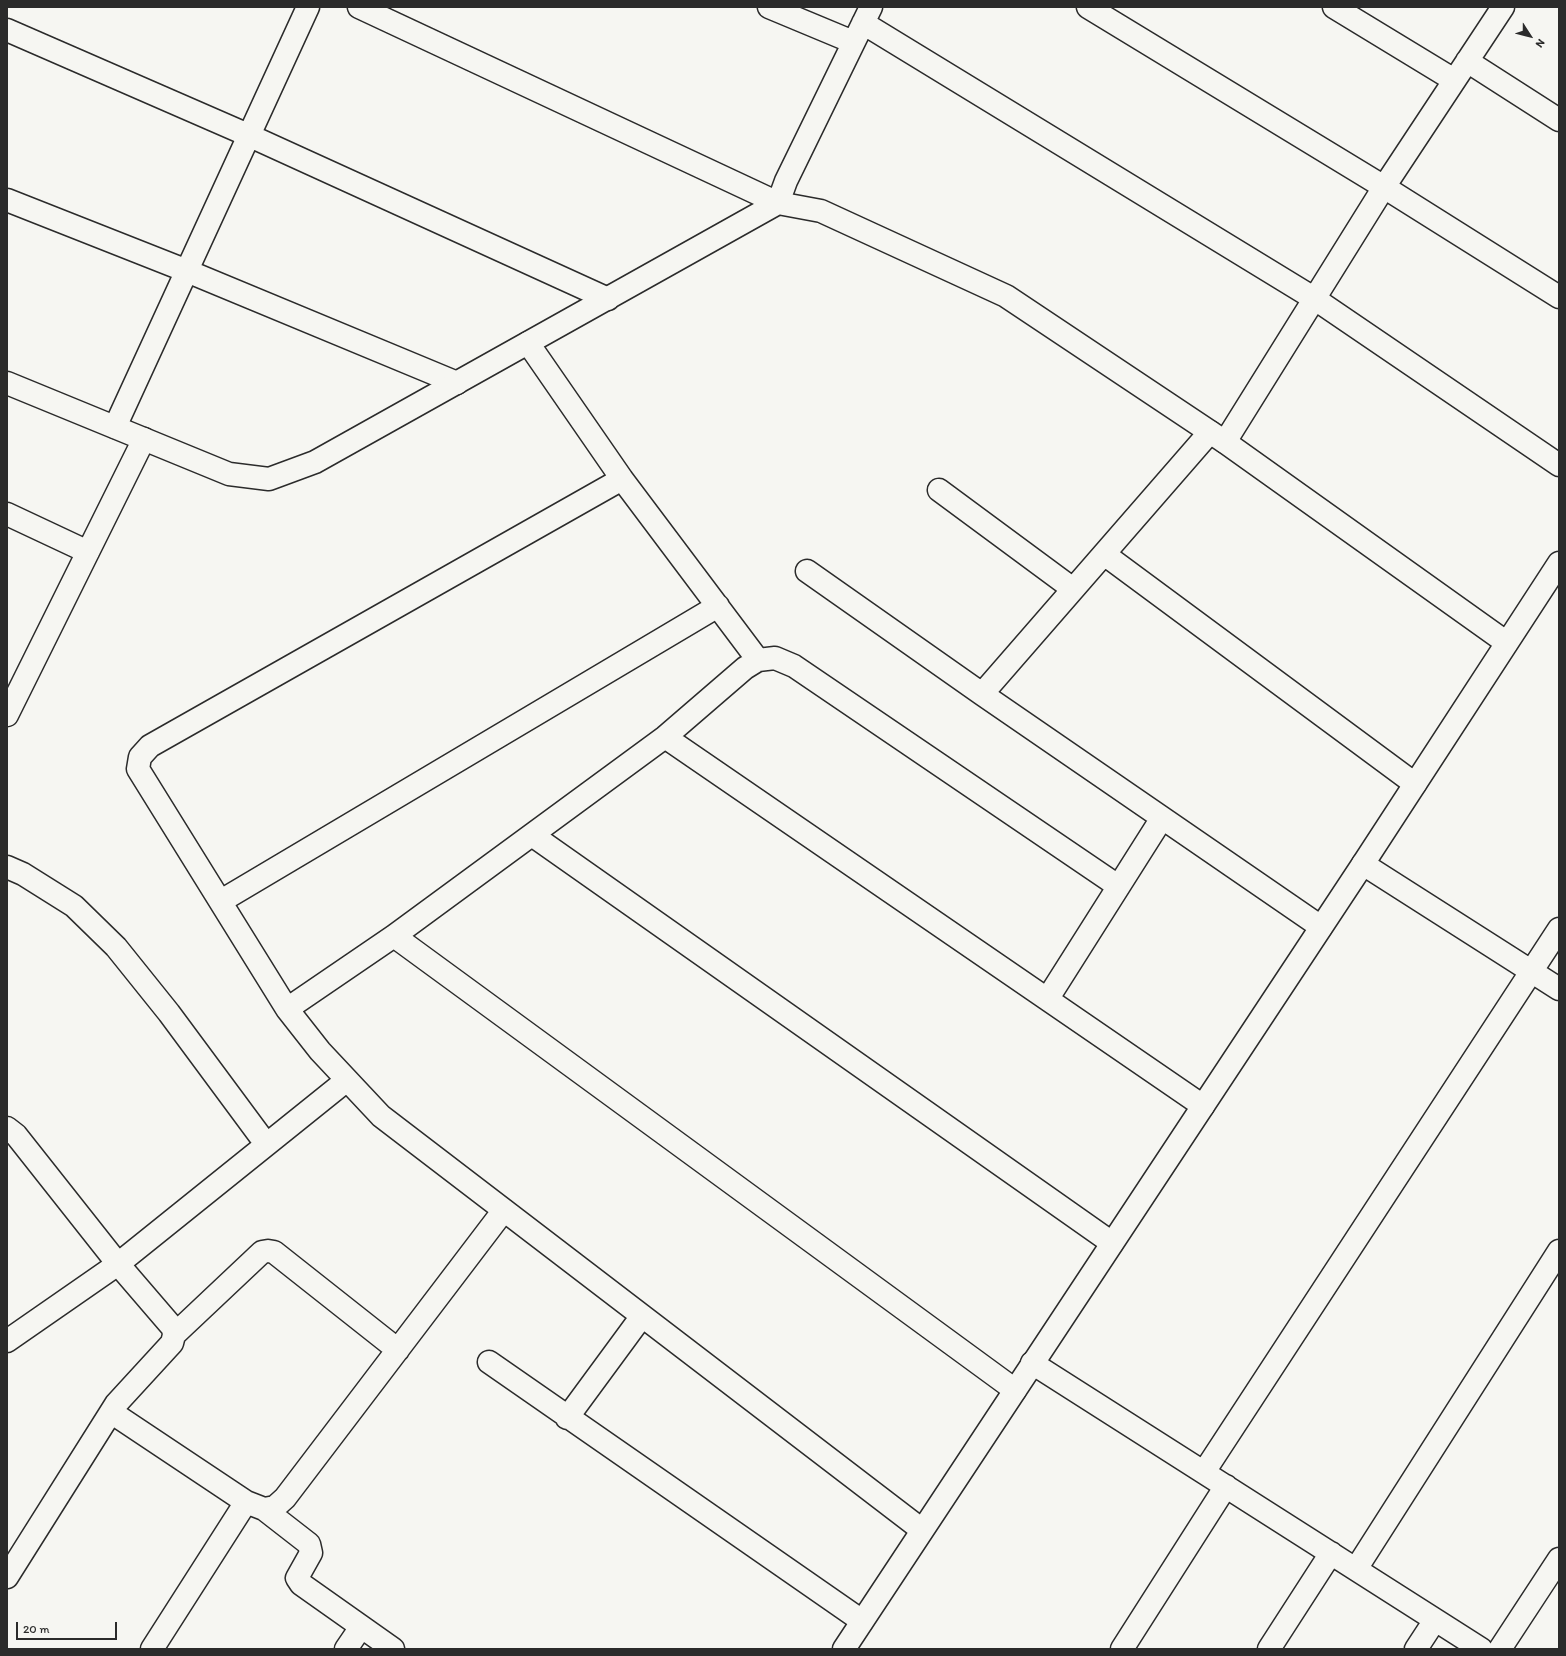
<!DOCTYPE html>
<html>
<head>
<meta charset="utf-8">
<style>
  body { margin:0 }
  #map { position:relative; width:1566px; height:1656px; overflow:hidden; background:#f6f6f2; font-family:Itim,sans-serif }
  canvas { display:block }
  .frame { position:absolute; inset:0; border:8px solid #2b2b2b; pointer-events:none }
  .north { position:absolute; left:1510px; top:16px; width:40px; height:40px; -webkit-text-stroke:3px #f6f6f2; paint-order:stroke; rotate:126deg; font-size:11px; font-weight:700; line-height:16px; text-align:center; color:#2b2b2b }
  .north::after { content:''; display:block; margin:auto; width:14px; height:18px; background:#2b2b2b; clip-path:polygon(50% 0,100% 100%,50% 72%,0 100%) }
  .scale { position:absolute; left:16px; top:1622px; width:101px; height:18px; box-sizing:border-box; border:2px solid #2b2b2b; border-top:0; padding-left:5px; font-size:12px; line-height:14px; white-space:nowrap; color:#2b2b2b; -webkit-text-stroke:3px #f6f6f2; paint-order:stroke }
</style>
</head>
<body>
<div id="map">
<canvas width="1566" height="1656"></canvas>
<div class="frame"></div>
<div class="north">N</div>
<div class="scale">20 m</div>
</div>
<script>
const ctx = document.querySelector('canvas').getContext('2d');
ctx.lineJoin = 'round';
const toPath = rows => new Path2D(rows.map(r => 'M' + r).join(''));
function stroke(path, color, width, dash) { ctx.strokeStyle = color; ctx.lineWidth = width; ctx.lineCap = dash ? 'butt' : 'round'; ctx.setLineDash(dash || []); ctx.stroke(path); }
const minor = toPath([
  [359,7,778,203,786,181,871,7],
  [769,7,853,42],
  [1088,7,1384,187,1559,297],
  [1334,7,1454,80],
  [863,23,1315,299,1559,465],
  [7,30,248,135,608,299],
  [1467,61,1559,120],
  [7,200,187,271,457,383],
  [528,343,622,479,758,660],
  [115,427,308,7],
  [1225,442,1384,187,1503,7],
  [622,479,150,746,140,757,138,769,287,1009,320,1051,381,1116,922,1530],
  [939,490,1073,589],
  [7,514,88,552],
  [1104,554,1415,784],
  [807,571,982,694,1321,927],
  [982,694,1210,432],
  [7,715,144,439],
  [665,737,1203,1106],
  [532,835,1112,1243],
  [1363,864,1559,989],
  [7,867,23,874,74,906,116,947,169,1013,266,1144],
  [221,901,718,606],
  [394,936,1015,1390],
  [1048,998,1162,818],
  [287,1009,394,936,665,737,745,668,758,660,775,658,794,666,1118,886],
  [7,1128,16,1135,118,1264,173,1328,174,1335,172,1343,116,1404,7,1577],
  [174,1335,262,1252,268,1251,274,1252,398,1350],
  [7,1341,118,1264,347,1080],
  [489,1362,862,1621],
  [1032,1363,1481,1649],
  [111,1412,246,1502,264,1509,275,1507,285,1498,504,1210],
  [567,1418,642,1316],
  [1204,1472,1559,929],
  [264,1509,309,1544,311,1553,297,1578,301,1584,393,1649],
  [1356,1569,1559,1251],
  [152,1649,246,1502],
  [346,1649,361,1627],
  [1122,1649,1226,1486],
  [1269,1649,1331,1553],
  [1416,1649,1435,1620],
  [1500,1649,1559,1559]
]);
const tertiary = toPath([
  [7,383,229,474,269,479,315,462,778,203,821,211,1006,296,1225,442,1507,643],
  [844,1649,1363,864,1559,563]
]);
stroke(minor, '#2b2b2b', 25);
stroke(tertiary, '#2b2b2b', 25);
stroke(minor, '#f6f6f2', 22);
stroke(tertiary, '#f6f6f2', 22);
</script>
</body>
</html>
